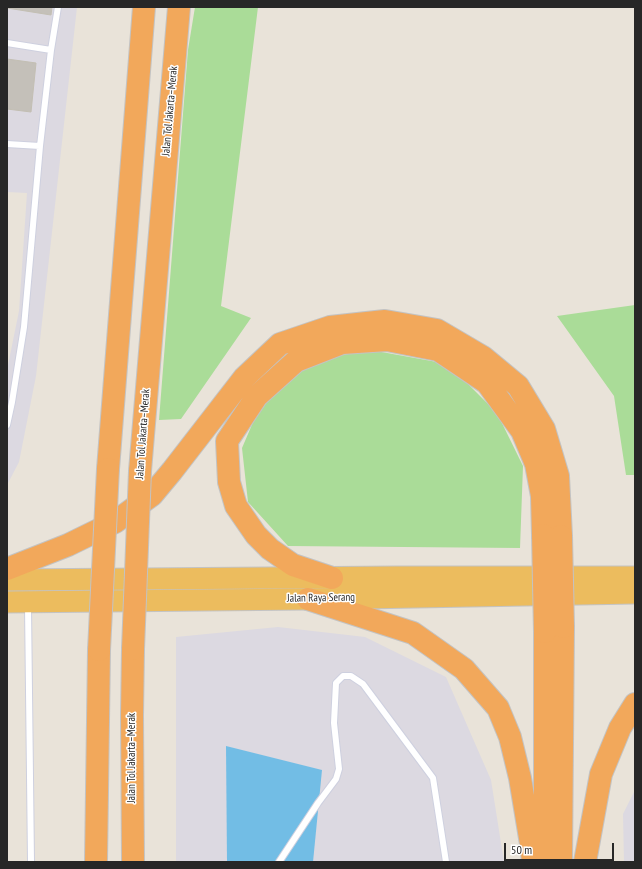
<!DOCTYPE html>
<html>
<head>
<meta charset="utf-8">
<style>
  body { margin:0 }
  #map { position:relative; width:642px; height:869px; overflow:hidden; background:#e9e3d9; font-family:"PT Sans Narrow",sans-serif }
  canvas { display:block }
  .frame { position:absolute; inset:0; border:8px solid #272727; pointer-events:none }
  .scale { position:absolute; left:504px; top:843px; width:110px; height:18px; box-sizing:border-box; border:2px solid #272727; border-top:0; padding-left:5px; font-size:12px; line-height:14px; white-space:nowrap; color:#272727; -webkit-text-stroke:3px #fff; paint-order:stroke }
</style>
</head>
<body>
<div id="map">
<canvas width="642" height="869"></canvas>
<div class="frame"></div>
<div class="scale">50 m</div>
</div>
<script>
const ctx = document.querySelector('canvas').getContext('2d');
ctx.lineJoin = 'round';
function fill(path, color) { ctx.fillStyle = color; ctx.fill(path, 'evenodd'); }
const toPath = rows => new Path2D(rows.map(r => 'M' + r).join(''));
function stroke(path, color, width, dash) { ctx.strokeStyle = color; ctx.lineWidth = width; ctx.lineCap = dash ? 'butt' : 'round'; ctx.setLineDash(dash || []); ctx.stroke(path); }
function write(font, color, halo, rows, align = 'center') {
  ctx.font = font + ' "PT Sans Narrow",sans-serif'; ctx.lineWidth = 3; ctx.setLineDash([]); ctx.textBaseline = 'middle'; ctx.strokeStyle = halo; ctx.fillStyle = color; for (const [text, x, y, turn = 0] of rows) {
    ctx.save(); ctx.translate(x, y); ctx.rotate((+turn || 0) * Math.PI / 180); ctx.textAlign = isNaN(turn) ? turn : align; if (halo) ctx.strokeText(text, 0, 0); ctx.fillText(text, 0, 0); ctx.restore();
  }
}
fill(toPath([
  [7,7,77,7,36,376,19,462,7,485,7,370,19,311,27,193,7,192],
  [278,627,365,637,446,677,491,780,504,862,176,862,176,637],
  [635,790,635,862,624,862,623,814]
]), '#dcd9e1');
fill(toPath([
  [195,7,258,7,221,306,251,318,181,419,159,420,188,50],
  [635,305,635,475,626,475,614,396,557,316],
  [376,351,448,364,497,413,523,466,520,548,288,546,248,502,242,448,269,385,321,357]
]), '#aadc98');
fill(toPath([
  [226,746,322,770,313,862,227,862]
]), '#72bde5');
const building = toPath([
  [7,7,52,7,51,15,7,8,7,7],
  [7,59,36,63,31,112,7,109,7,59]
]);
fill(building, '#c4c0b9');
stroke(building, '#c3bfb3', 1);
const service = toPath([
  [7,43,51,50],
  [7,144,40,146],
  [7,425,12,402,24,327,40,146,51,50,58,7],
  [28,606,31,862],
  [279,862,318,803,336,779,339,769,334,723,336,683,343,676,351,676,363,684,433,778,446,862]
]);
const trunk = toPath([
  [7,580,396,577,635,577],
  [7,602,308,599,635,593]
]);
const motorway = toPath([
  [108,469,144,7],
  [140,471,179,7],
  [7,569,68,545,115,522,152,495,172,471,244,378,280,344,330,327,385,321,437,330,483,357,518,386,544,429,558,476,561,536],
  [332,578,293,565,270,549,256,535,236,506,229,482,227,441,257,396,296,361,342,343,387,340,438,350,487,383,522,431,536,464,542,496,543,535],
  [308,599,413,633,464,669,498,708,510,737,520,778,531,844,533,862],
  [133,649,132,715,133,862],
  [545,859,545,632],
  [96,862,99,650],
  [561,862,563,627],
  [585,862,601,774,620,728,635,704]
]);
stroke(service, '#ced0df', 8);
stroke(trunk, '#c3c3c3', 23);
stroke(motorway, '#c3c3c3', 24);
stroke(service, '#fff', 6);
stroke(trunk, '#ecbc5e', 21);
stroke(motorway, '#f2a85b', 22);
const motorwayBridge = toPath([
  [543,535,545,632],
  [561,536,563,627],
  [133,649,140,471],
  [99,650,108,469]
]);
stroke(motorwayBridge, '#c3c3c3', 24, []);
stroke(motorwayBridge, '#f2a85b', 22);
write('11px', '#272727', '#fff', [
  ["Jalan Tol Jakarta–Merak",170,111,-85],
  ["Jalan Tol Jakarta–Merak",143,434,-86],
  ["Jalan Raya Serang",321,598,-1],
  ["Jalan Tol Jakarta–Merak",132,758,-90]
]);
</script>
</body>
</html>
